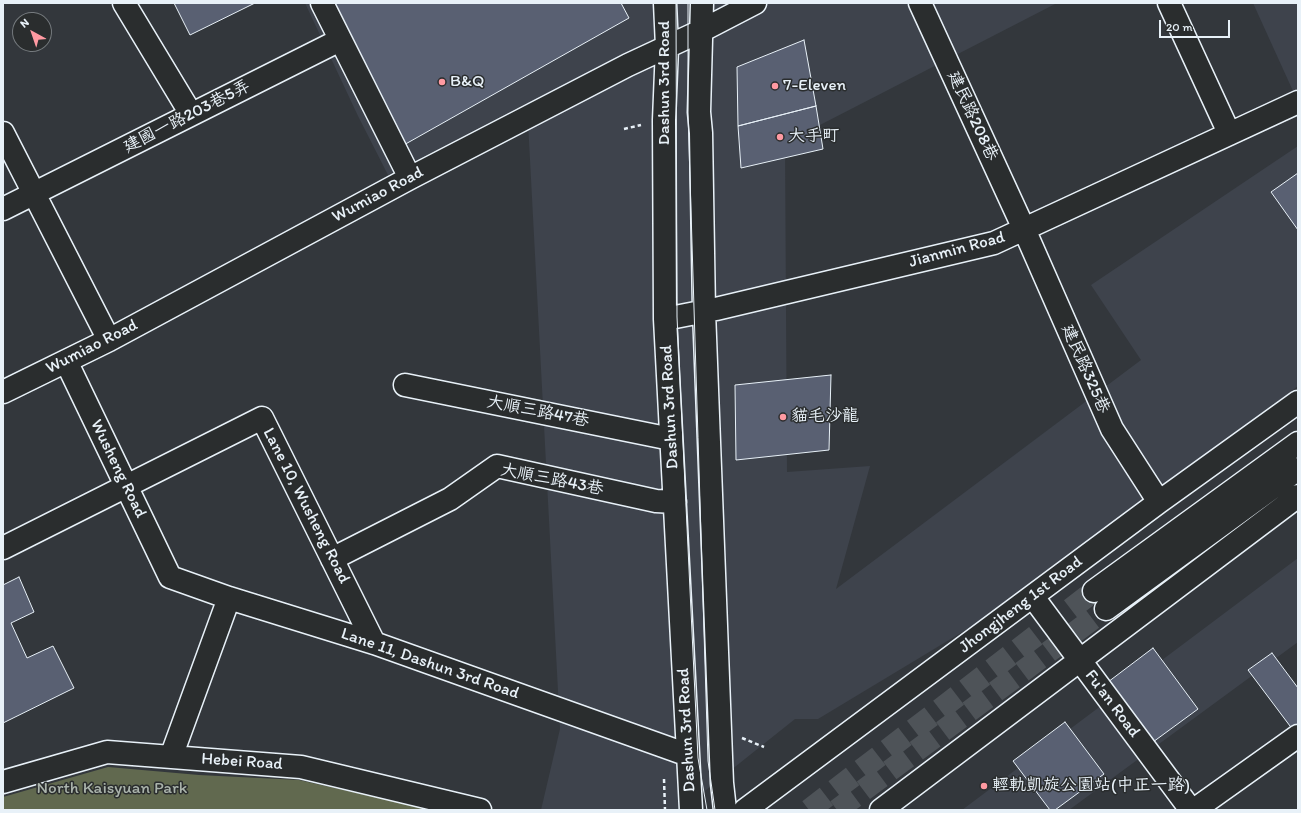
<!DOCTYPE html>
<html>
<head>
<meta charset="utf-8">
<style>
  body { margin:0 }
  #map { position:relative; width:1301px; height:813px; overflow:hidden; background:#33373c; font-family:Itim,sans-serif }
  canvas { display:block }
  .frame { position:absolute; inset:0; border:4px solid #e8f1f8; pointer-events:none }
  .north { position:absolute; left:12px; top:12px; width:40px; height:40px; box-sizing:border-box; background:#2a2d2e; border:1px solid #767b7f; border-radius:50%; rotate:320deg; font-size:11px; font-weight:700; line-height:16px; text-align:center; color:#e8f1f8 }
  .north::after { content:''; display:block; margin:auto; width:14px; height:18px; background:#ff9aa2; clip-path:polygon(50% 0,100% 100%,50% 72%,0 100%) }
  .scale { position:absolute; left:1159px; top:20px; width:71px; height:18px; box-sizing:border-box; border:2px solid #e8f1f8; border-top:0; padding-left:5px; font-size:12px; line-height:14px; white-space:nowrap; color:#e8f1f8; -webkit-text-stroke:3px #2a2d2e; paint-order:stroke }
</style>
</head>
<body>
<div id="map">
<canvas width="1301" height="813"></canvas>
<div class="frame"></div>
<div class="north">N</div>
<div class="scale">20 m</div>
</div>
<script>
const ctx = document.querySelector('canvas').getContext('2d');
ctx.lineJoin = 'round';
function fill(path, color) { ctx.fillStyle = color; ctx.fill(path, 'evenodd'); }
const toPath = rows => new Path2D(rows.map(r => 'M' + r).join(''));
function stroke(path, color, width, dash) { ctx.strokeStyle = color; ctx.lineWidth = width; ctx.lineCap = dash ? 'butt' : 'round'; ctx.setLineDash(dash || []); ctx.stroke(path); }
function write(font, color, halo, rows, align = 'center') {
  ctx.font = font + ' Itim,"LXGW WenKai TC",sans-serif'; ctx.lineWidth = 3; ctx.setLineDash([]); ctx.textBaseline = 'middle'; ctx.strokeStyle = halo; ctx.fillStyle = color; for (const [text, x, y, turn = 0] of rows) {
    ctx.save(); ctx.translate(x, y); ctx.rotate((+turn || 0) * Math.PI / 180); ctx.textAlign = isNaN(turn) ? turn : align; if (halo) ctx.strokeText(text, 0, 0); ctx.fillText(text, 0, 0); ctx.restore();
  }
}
fill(toPath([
  [305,3,1057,3,785,143,787,472,870,466,836,589,1141,360,1091,285,1298,146,1298,386,1037,587,818,719,795,719,681,810,541,810,560,729,527,103,388,175,358,116],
  [1253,3,1298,3,1298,88,1293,91],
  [1298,558,1298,642,1069,810,962,810]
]), '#3e434c');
fill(toPath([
  [108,767,199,775,299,780,433,810,3,810,3,797]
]), '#61694f');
const building = toPath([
  [174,3,255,3,190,35,174,3],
  [327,3,621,3,629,18,402,146,327,3],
  [804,40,816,106,738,126,737,67,804,40],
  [816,106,823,149,741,168,738,126,816,106],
  [1298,173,1298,230,1271,192,1298,173],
  [831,375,829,450,736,460,735,385,831,375],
  [19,577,34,612,11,623,27,658,53,646,74,688,3,723,3,585,19,577],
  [1153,648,1198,709,1153,742,1108,682,1153,648],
  [1272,653,1298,688,1298,727,1293,730,1248,670,1272,653],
  [1065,722,1104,774,1055,810,1050,810,1013,761,1065,722]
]);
fill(building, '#596072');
stroke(building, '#e8f1f8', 1);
stroke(toPath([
  [809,810,1094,591],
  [837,810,1106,609]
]), '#4e5358', 22, [22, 11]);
const minor = toPath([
  [124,3,191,114],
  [322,3,410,178],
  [665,3,667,47,664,120,665,319,691,810],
  [702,3,699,112,701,133,704,311,722,783,725,810],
  [920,3,1024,229,1112,429,1159,502],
  [1169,3,1229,133],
  [3,133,109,340],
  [3,209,340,40],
  [665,319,716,309,994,243,1298,102],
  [66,361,170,577,229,598,374,643,688,755],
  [405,385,671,439],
  [3,392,109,340,410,178,628,65,701,31,755,3],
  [3,548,262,418,374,643],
  [332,559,450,499,497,466,656,501,675,502],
  [1094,591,1298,443],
  [1033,597,1191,810],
  [1106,609,1298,469],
  [171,757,229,598],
  [3,782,107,752,301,767,480,810],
  [745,810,1159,502,1298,402],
  [881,810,1298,496],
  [1194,810,1298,736]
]);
stroke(minor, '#e8f1f8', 25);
stroke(toPath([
  [624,129,641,125],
  [742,738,764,747],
  [664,779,665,810]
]), '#e8f1f8', 2.5, [4, 3]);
stroke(minor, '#2a2d2e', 22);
stroke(toPath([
  [676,3,677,317,698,758,707,810],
  [688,3,688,114,708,761,715,810]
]), '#e8f1f8', 1);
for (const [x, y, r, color] of [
  [442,82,4,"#ff9aa2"],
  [775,86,4,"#ff9aa2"],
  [780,137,4,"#ff9aa2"],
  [783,417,4,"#ff9aa2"],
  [984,786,4,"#ff9aa2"]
]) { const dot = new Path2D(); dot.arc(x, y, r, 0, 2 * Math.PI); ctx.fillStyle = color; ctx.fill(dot); stroke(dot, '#2a2d2e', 1.5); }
write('17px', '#e8f1f8', '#2a2d2e', [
  ["B&Q",450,82],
  ["7-Eleven",783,86],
  ["大手町",788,137],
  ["貓毛沙龍",791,417],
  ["輕軌凱旋公園站(中正一路)",992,786]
], 'left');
write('17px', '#e8f1f8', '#2a2d2e', [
  ["Dashun 3rd Road",665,83,-90],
  ["建民路208巷",972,116,65],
  ["建國一路203巷5弄",187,117,-27],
  ["Wumiao Road",378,195,-28],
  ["Jianmin Road",957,250,-15],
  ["Wumiao Road",92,347,-27],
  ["建民路325巷",1085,369,66],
  ["Dashun 3rd Road",670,407,-93],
  ["大順三路47巷",538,412,11],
  ["Wusheng Road",118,469,64],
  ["大順三路43巷",552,480,11],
  ["Lane 10, Wusheng Road",306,506,63],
  ["Jhongjheng 1st Road",1021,605,-37],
  ["Lane 11, Dashun 3rd Road",430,664,19],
  ["Fu'an Road",1112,704,53],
  ["Dashun 3rd Road",687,730,-93],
  ["Hebei Road",242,762,4]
]);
write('17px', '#abb4ac', '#2a2d2e', [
  ["North Kaisyuan Park",112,789]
]);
</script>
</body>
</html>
